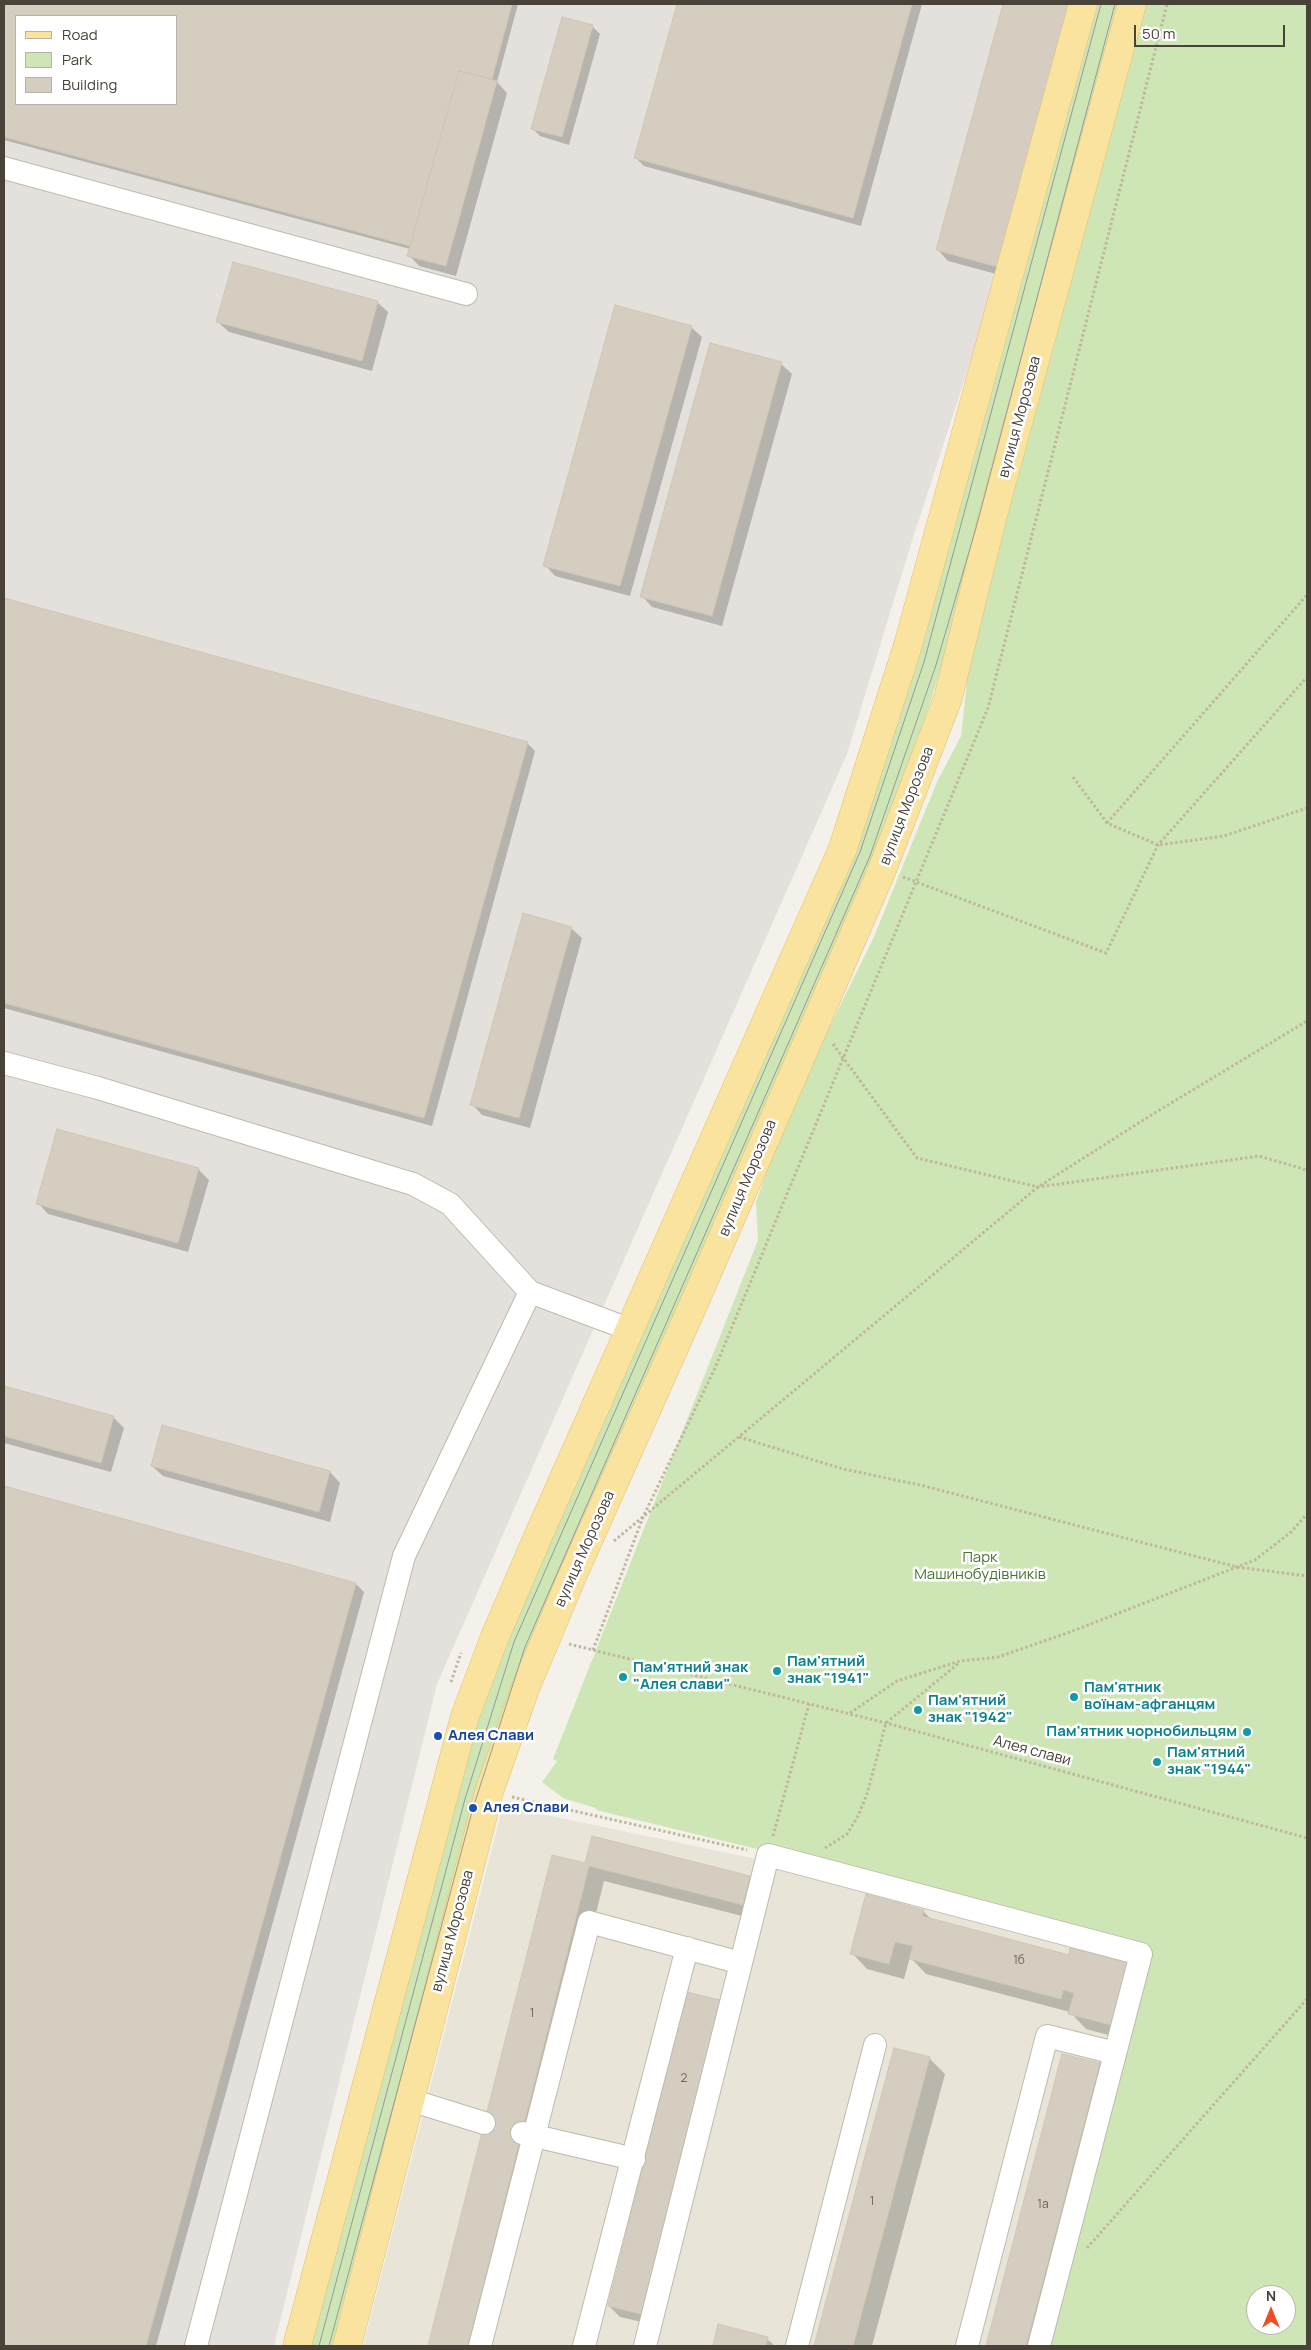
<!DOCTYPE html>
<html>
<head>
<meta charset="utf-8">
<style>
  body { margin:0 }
  #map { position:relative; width:1311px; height:2350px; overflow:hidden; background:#f4f1ea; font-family:Manrope,sans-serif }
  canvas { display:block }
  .frame { position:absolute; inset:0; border:5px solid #484238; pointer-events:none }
  .legend { position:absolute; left:15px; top:15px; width:162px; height:90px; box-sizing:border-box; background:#fff; border:1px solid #b6b3af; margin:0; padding:6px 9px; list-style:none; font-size:15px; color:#484238 }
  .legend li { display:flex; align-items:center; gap:10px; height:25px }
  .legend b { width:25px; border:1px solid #b6b3af }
  .north { position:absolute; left:1246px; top:2285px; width:50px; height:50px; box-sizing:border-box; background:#fff; border:1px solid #b6b3af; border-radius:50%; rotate:0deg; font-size:14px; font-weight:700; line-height:20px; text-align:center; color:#484238 }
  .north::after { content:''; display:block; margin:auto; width:18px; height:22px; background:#ef4d26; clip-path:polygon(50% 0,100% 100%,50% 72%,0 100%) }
  .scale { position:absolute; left:1134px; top:25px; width:151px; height:22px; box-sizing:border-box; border:2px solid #484238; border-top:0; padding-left:6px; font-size:15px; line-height:18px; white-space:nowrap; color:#484238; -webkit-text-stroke:4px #fff; paint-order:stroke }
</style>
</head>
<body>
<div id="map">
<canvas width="1311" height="2350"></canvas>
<div class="frame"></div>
<ul class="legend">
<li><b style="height:6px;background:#f9e39e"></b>Road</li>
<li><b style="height:14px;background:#cee6b5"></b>Park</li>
<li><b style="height:14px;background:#d5cec0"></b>Building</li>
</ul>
<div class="north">N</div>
<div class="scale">50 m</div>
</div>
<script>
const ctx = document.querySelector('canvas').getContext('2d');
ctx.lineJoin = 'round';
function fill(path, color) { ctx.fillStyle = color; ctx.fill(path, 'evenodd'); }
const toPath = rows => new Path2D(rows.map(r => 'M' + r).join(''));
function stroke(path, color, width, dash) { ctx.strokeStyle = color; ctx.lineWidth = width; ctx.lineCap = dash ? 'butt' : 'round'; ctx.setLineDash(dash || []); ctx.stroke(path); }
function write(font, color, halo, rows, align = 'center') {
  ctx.font = font + ' Manrope,sans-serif'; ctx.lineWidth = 5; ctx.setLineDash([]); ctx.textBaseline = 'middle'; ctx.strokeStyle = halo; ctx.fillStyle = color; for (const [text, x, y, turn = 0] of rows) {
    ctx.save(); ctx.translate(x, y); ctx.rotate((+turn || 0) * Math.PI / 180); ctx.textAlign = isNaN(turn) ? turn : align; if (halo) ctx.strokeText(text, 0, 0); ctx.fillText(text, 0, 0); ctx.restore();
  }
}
fill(toPath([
  [503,1806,833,1875,1135,1959,1034,2346,363,2346]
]), '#e8e4d8');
fill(toPath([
  [4,4,1072,4,1001,268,911,544,847,754,437,1684,274,2346,4,2346],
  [16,16,176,16,176,104,16,104]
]), '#e4e0db');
fill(toPath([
  [1092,4,1123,4,958,614,927,712,871,871,530,1655,338,2346,307,2346,474,1716,846,861],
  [1143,4,1307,4,1307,2346,1050,2346,1083,2222,1090,2173,1149,1950,959,1898,596,1810,596,1808,563,1798,542,1782,557,1761,553,1759,758,1240,756,1202,788,1111,873,939,937,782,961,736,968,673,1048,344],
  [1256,2295,1286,2295,1286,2325,1256,2325]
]), '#cee6b5');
fill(toPath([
  [4,4,518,4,497,82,507,93,456,276,419,266,409,255,410,249,4,140],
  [16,16,176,16,176,104,16,104],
  [678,4,922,4,861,226,644,166,636,158],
  [1004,4,1085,4,1011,278,948,261,938,250],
  [592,26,600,34,569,145,540,136,532,128],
  [377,302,388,312,372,371,229,332,218,322],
  [691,327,702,337,630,596,555,576,545,565],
  [781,364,792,374,722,626,652,607,642,596],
  [4,599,527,743,535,751,432,1126,4,1008],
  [571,928,582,938,530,1128,482,1115,472,1104],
  [198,1169,209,1180,188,1252,48,1214,38,1203],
  [4,1388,113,1417,124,1428,111,1472,4,1443],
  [163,1427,330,1472,340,1483,330,1522,163,1476,152,1466],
  [4,1487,356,1584,364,1592,156,2346,4,2346],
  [553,1856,586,1865,749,1877,765,1892,758,1920,604,1881,488,2346,431,2346],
  [923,1911,933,1921,1070,1956,1127,2040,1086,2029,1070,2012,926,1974,910,1957,904,1979,867,1969,852,1953],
  [688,1993,655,2325,620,2317,609,2306],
  [895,2049,929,2058,945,2074,872,2346,815,2346],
  [1063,2055,1099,2065,1115,2080,1046,2346,987,2346],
  [719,2326,767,2339,775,2346,714,2346]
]), '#0003');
const building = toPath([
  [4,4,512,4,492,79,459,71,410,246,4,137,4,4],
  [16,16,176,16,176,104,16,104,16,16],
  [677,4,912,4,853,218,634,158,677,4],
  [1003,4,1072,4,1001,268,936,250,1003,4],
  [562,17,593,25,562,137,531,129,562,17],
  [459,71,497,81,446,266,407,256,459,71],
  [233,262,378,301,362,361,216,322,233,262],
  [615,305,692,326,620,586,543,566,615,305],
  [710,343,782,362,712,616,640,597,710,343],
  [4,598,528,742,424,1118,4,1003,4,598],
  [523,913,572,927,519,1118,470,1105,523,913],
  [57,1129,199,1168,178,1243,36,1204,57,1129],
  [4,1386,114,1416,101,1463,4,1436,4,1386],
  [162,1425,330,1471,319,1512,151,1466,162,1425],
  [4,1486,356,1583,146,2346,4,2346,4,1486],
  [592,1836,750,1876,743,1905,589,1866,468,2346,428,2346,552,1855,585,1863,592,1836],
  [866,1894,924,1910,922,1916,1069,1955,1070,1948,1128,1963,1111,2025,1068,2014,1074,1993,1063,1990,1061,1999,909,1959,913,1946,895,1942,889,1964,850,1954,866,1894],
  [687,1992,724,2001,644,2315,608,2306,687,1992],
  [894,2048,930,2057,853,2346,814,2346,894,2048],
  [1062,2054,1100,2063,1026,2346,986,2346,1062,2054],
  [718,2324,768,2337,766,2346,713,2346,718,2324]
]);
fill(building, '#d5cec0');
stroke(building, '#d0c6b3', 1);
stroke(toPath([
  [484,2123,522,2133]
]), '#d2cec6', 22, [22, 11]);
const minor = toPath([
  [4,168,466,294],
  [4,1063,98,1088,413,1184,450,1204,530,1292,404,1556,196,2346],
  [530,1292,631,1330],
  [410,2100,484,2123],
  [522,2133,634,2159],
  [480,2346,589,1922,741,1963,768,1855,1141,1954,1039,2346],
  [584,2346,687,1948],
  [645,2346,741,1963],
  [797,2346,875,2045],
  [967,2346,1047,2036,1115,2053]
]);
const major = toPath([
  [297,2346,465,1716,494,1639,536,1541,843,848,908,645,1083,4],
  [347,2346,489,1792,525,1689,572,1577,695,1301,882,870,948,698,993,515,1132,4]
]);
stroke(minor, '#bfbaad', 24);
stroke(major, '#dec16e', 29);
stroke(toPath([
  [1073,777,1107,823,1158,845,1224,836,1307,808],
  [1107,823,1307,595],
  [903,877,1106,953,1158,845,1307,677],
  [833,1044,917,1158,1038,1187,1259,1156,1307,1170],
  [739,1437,843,1469,920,1485,1237,1567,1307,1576],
  [614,1541,1038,1187,1148,1117,1307,1021],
  [569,1644,886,1723,1307,1838],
  [593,1650,643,1517,715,1368,988,708,1167,4],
  [451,1682,461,1653],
  [850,1713,897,1681,960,1661,998,1657,1070,1632,1255,1560,1291,1532,1307,1514],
  [512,1797,747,1850],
  [773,1836,809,1704],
  [825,1848,847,1834,858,1816,867,1794,886,1723,959,1663],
  [1087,2248,1307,1999]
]), '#c0b69f', 3, [2.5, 2.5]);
stroke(minor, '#fff', 22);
stroke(major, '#f9e39e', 28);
stroke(toPath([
  [319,2346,465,1799,514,1642,860,852,924,662,1101,4],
  [329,2346,473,1808,525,1647,870,856,936,665,976,528,1115,4]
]), '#989898', 1);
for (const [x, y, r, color] of [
  [777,1671,5,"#0f9aa8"],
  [623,1677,5,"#0f9aa8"],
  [1074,1697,5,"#0f9aa8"],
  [918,1710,5,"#0f9aa8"],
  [1247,1732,5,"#0f9aa8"],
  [438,1736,5,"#1a4fb4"],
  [1157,1762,5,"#0f9aa8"],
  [473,1808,5,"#1a4fb4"]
]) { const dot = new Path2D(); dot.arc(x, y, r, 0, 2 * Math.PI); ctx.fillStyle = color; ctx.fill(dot); stroke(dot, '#fff', 2); }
write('12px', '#6b655a', null, [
  ["1б",1019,1961],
  ["1",532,2014],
  ["2",684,2079],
  ["1",872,2202],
  ["1а",1043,2205]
]);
write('15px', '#484238', '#fff', [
  ["вулиця Морозова",1020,417,-75],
  ["вулиця Морозова",907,806,-69],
  ["вулиця Морозова",748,1178,-67],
  ["вулиця Морозова",585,1549,-66],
  ["Алея слави",1032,1751,15],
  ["вулиця Морозова",453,1931,-75]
]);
write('15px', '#47772e', '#fff', [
  ["Парк",980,1558],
  ["Машинобудівників",980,1575]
]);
write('bold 15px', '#0d838f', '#fff', [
  ["Пам'ятний",787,1662],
  ["знак \"1941\"",787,1679],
  ["Пам'ятний знак",633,1668],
  ["\"Алея слави\"",633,1685],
  ["Пам'ятник",1084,1688],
  ["воїнам-афганцям",1084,1705],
  ["Пам'ятний",928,1701],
  ["знак \"1942\"",928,1718],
  ["Пам'ятник чорнобильцям",1237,1732,"right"],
  ["Пам'ятний",1167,1753],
  ["знак \"1944\"",1167,1770]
], 'left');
write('bold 15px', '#164399', '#fff', [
  ["Aлея Слави",448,1736],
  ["Алея Слави",483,1808]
], 'left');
</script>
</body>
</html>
